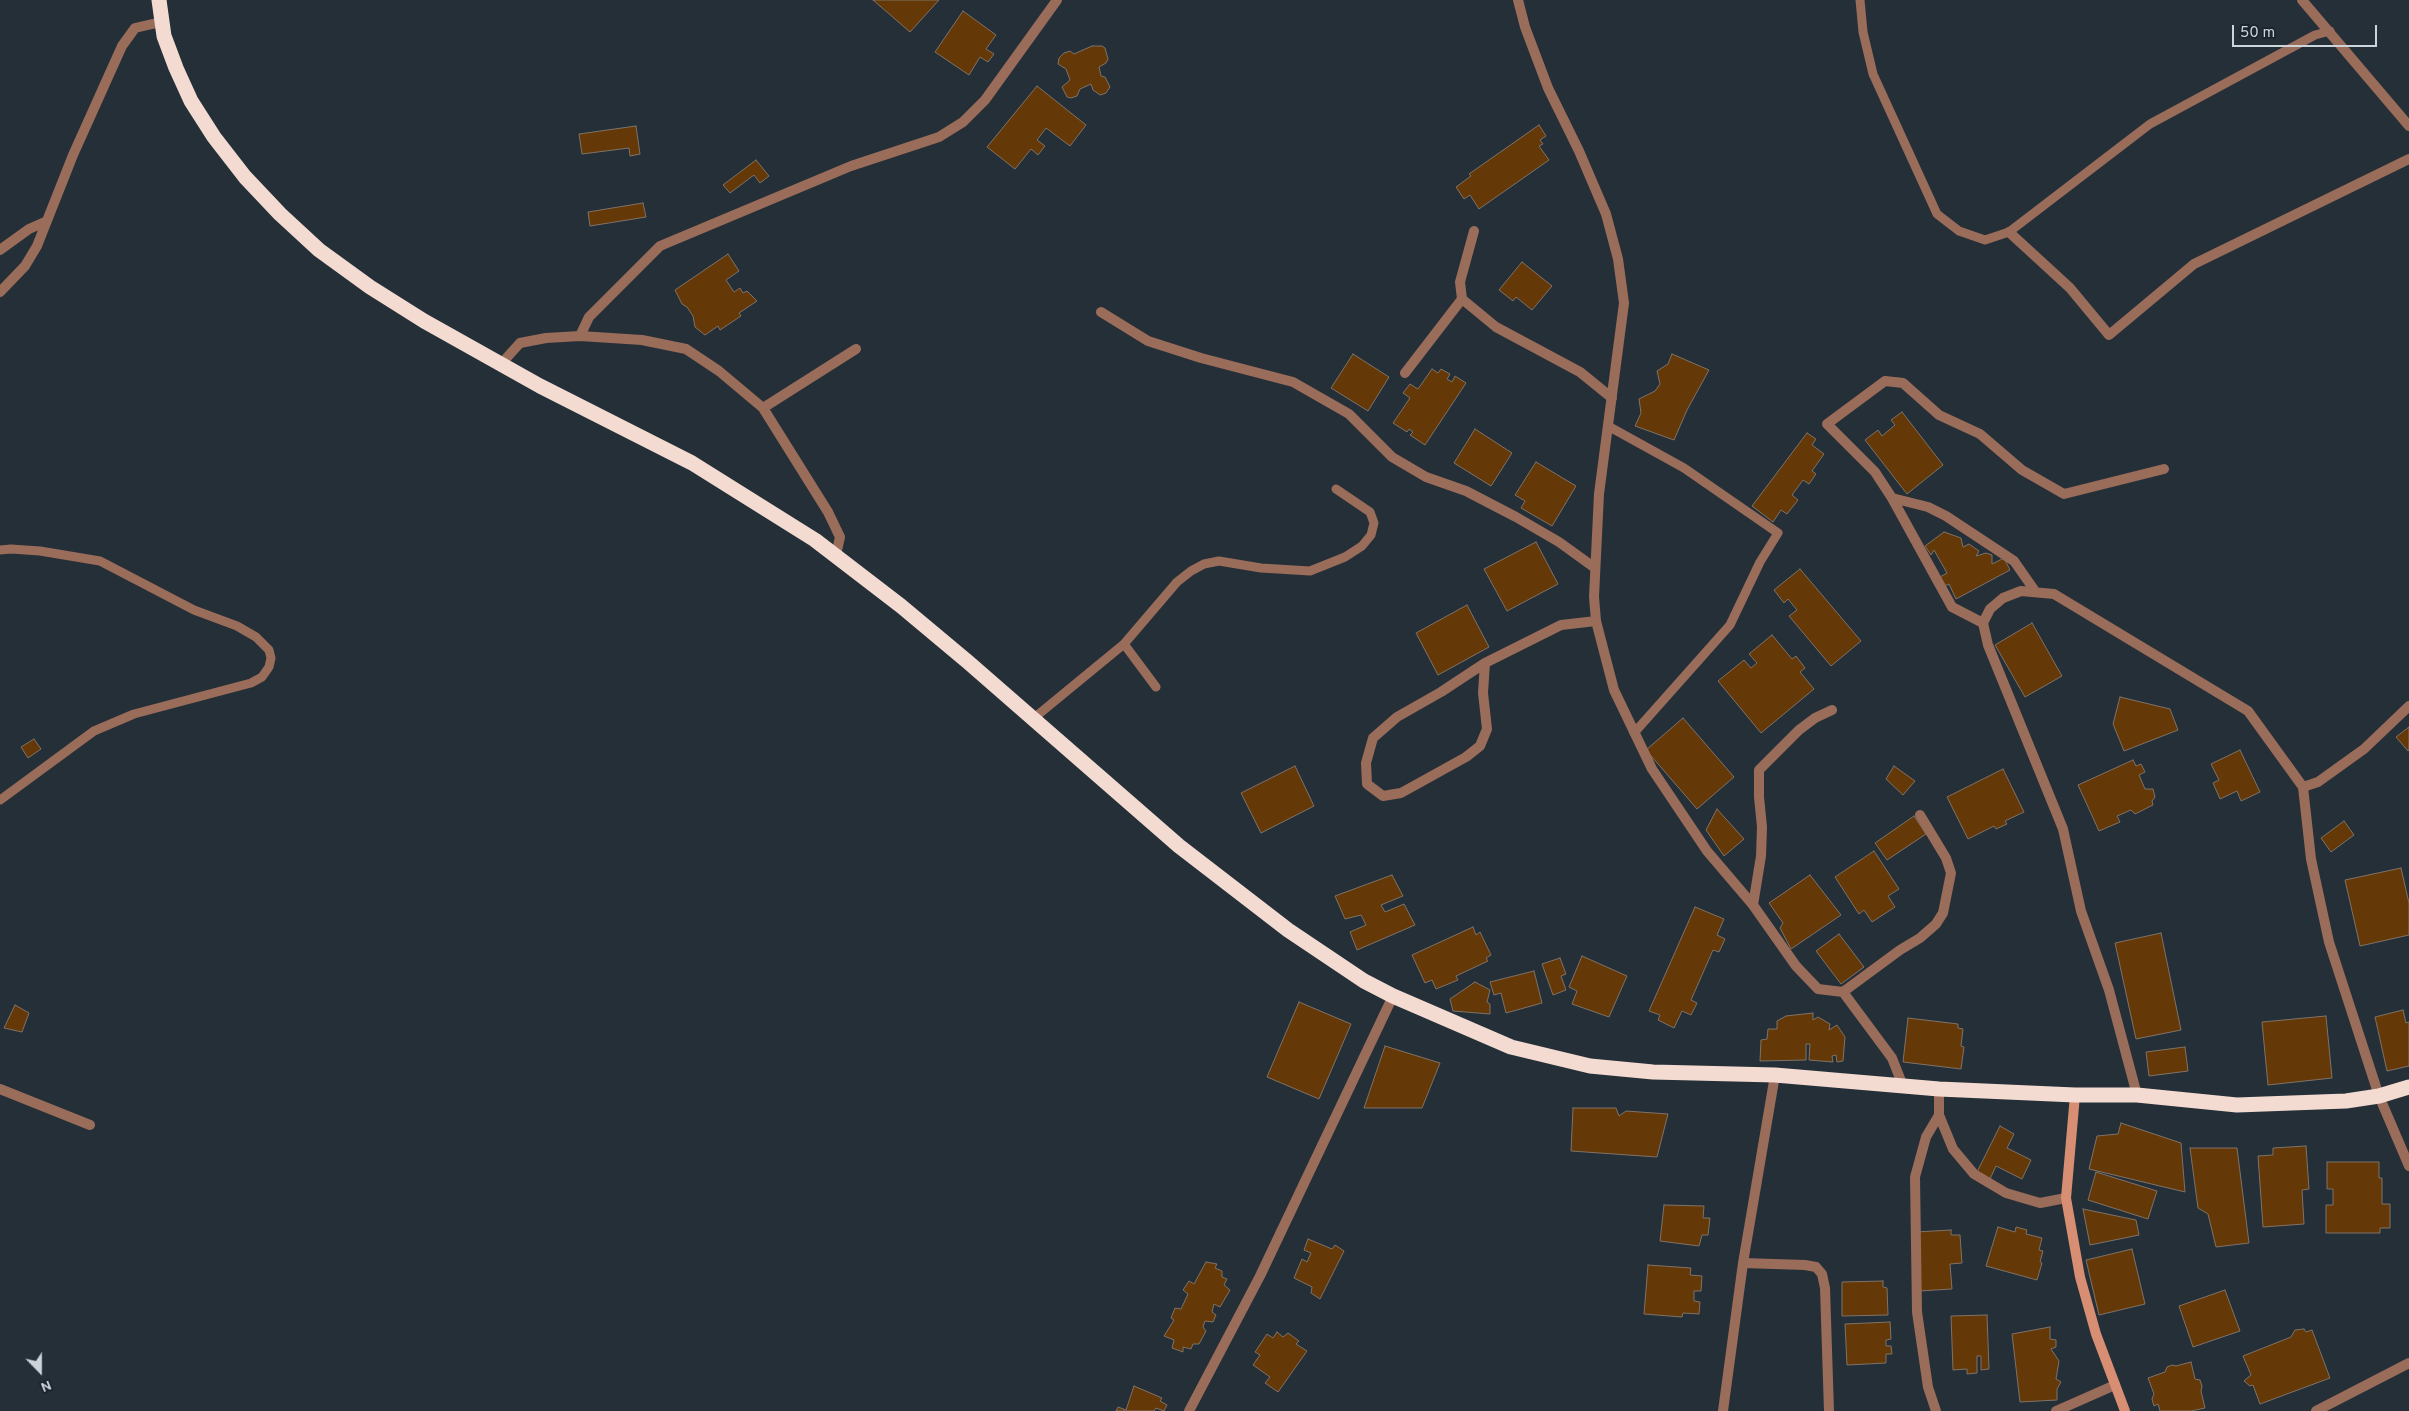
<!DOCTYPE html>
<html>
<head>
<meta charset="utf-8">
<style>
  body { margin:0 }
  #map { position:relative; width:2409px; height:1411px; overflow:hidden; background:#252f38; font-family:Overpass,sans-serif }
  canvas { display:block }
  .north { position:absolute; left:15px; top:1346px; width:50px; height:50px; -webkit-text-stroke:4px #1c252e; paint-order:stroke; rotate:158deg; font-size:14px; font-weight:700; line-height:20px; text-align:center; color:#cdd4da }
  .north::after { content:''; display:block; margin:auto; width:18px; height:22px; background:#cdd4da; clip-path:polygon(50% 0,100% 100%,50% 72%,0 100%) }
  .scale { position:absolute; left:2232px; top:25px; width:145px; height:22px; box-sizing:border-box; border:2px solid #cdd4da; border-top:0; padding-left:6px; font-size:15px; line-height:18px; white-space:nowrap; color:#cdd4da; -webkit-text-stroke:4px #1c252e; paint-order:stroke }
</style>
</head>
<body>
<div id="map">
<canvas width="2409" height="1411"></canvas>
<div class="north">N</div>
<div class="scale">50 m</div>
</div>
<script>
const ctx = document.querySelector('canvas').getContext('2d');
ctx.lineJoin = 'round';
function fill(path, color) { ctx.fillStyle = color; ctx.fill(path, 'evenodd'); }
const toPath = rows => new Path2D(rows.map(r => 'M' + r).join(''));
function stroke(path, color, width, dash) { ctx.strokeStyle = color; ctx.lineWidth = width; ctx.lineCap = dash ? 'butt' : 'round'; ctx.setLineDash(dash || []); ctx.stroke(path); }
const building = toPath([
  [873,0,939,0,910,32,873,0],
  [963,11,996,35,986,49,994,54,988,62,980,57,969,75,935,52,963,11],
  [1092,46,1102,46,1105,48,1108,59,1106,63,1099,67,1101,76,1105,77,1110,87,1106,93,1100,95,1093,90,1091,84,1080,89,1077,96,1071,98,1067,97,1062,87,1070,80,1066,69,1058,64,1059,58,1064,53,1070,51,1074,54,1092,46],
  [1037,86,1086,125,1070,146,1046,128,1037,140,1045,146,1038,155,1031,149,1015,169,987,147,1037,86],
  [1539,125,1546,136,1540,140,1543,144,1539,146,1549,160,1479,209,1470,195,1464,199,1456,187,1471,176,1469,174,1539,125],
  [636,126,640,154,630,156,629,148,582,154,579,134,636,126],
  [756,160,769,176,760,183,754,175,730,193,723,185,756,160],
  [643,203,646,217,590,226,588,212,643,203],
  [728,254,739,271,726,280,734,292,740,288,743,293,747,291,757,301,739,313,741,316,720,330,718,326,705,335,695,327,693,316,687,307,682,304,675,290,728,254],
  [1522,262,1552,286,1532,310,1516,297,1513,301,1499,290,1522,262],
  [1353,354,1389,377,1368,411,1331,388,1353,354],
  [1672,354,1709,370,1687,410,1674,440,1635,426,1641,413,1639,399,1655,391,1660,384,1657,371,1668,364,1672,354],
  [1432,369,1438,373,1441,369,1450,374,1447,379,1452,382,1455,376,1466,383,1425,445,1410,435,1413,432,1409,429,1407,432,1393,423,1410,398,1403,393,1410,384,1418,389,1432,369],
  [1902,412,1943,465,1907,494,1865,440,1878,430,1882,436,1895,425,1891,420,1902,412],
  [1475,429,1512,453,1491,486,1454,463,1475,429],
  [1807,433,1816,439,1812,445,1824,454,1812,471,1816,474,1809,484,1803,480,1792,495,1798,500,1787,514,1781,510,1773,522,1752,506,1807,433],
  [1536,462,1576,486,1552,526,1521,508,1525,501,1515,495,1536,462],
  [1944,532,1961,538,1963,547,1969,544,1979,551,1976,556,1986,553,1992,555,1992,564,2004,558,2010,570,1956,599,1949,584,1945,586,1940,577,1947,573,1934,550,1931,555,1925,546,1944,532],
  [1536,542,1558,584,1507,611,1484,569,1536,542],
  [1800,569,1861,641,1831,666,1789,616,1797,610,1788,599,1784,603,1774,590,1800,569],
  [1467,605,1489,647,1438,675,1416,633,1467,605],
  [2032,623,2062,676,2025,697,1995,645,2032,623],
  [1772,635,1792,659,1796,656,1805,668,1800,672,1814,689,1761,733,1718,681,1744,660,1751,668,1757,663,1749,654,1772,635],
  [2120,697,2170,709,2178,730,2124,751,2113,724,2120,697],
  [1683,718,1734,777,1697,809,1646,750,1683,718],
  [2409,727,2409,750,2408,751,2396,737,2409,727],
  [34,739,41,749,28,758,21,747,34,739],
  [2240,750,2260,792,2241,801,2237,791,2220,799,2213,783,2219,780,2211,764,2240,750],
  [2133,760,2136,766,2141,764,2145,772,2139,775,2145,789,2153,789,2155,797,2152,801,2153,805,2135,814,2131,810,2117,816,2120,822,2099,831,2078,785,2133,760],
  [1295,766,1314,806,1261,833,1241,793,1295,766],
  [1894,766,1915,781,1903,795,1886,779,1894,766],
  [2003,769,2024,812,2005,821,2007,824,1996,829,1994,826,1968,839,1947,797,2003,769],
  [1717,809,1744,839,1724,856,1706,830,1717,809],
  [1914,816,1926,834,1887,860,1875,843,1914,816],
  [2344,821,2354,835,2331,852,2321,838,2344,821],
  [1874,851,1899,889,1888,896,1895,907,1872,922,1864,910,1859,914,1835,877,1874,851],
  [2401,868,2409,903,2409,935,2360,946,2345,880,2401,868],
  [1392,875,1403,896,1381,905,1385,912,1404,904,1415,925,1357,950,1350,932,1366,925,1361,915,1345,919,1335,896,1392,875],
  [1810,875,1841,915,1791,949,1780,928,1783,923,1769,903,1810,875],
  [1695,907,1724,919,1717,935,1725,939,1719,952,1713,950,1691,1000,1697,1003,1691,1015,1682,1011,1674,1028,1658,1020,1660,1015,1649,1011,1695,907],
  [1473,927,1476,935,1480,932,1491,955,1486,958,1488,961,1456,976,1458,980,1436,989,1432,980,1425,983,1412,955,1473,927],
  [2161,933,2181,1030,2136,1039,2115,943,2161,933],
  [1839,934,1864,967,1841,984,1816,951,1839,934],
  [1582,956,1627,976,1609,1017,1572,1004,1577,991,1569,987,1582,956],
  [1560,958,1566,974,1561,976,1566,990,1553,995,1542,964,1560,958],
  [1534,971,1542,1003,1506,1013,1501,993,1494,995,1490,982,1534,971],
  [1475,982,1490,990,1487,1002,1490,1004,1490,1014,1453,1011,1450,999,1475,982],
  [1299,1002,1351,1024,1319,1099,1267,1077,1299,1002],
  [15,1005,29,1013,22,1032,4,1028,15,1005],
  [2403,1010,2406,1023,2409,1022,2409,1066,2387,1071,2375,1017,2403,1010],
  [1813,1013,1813,1020,1818,1017,1830,1024,1829,1030,1837,1025,1845,1037,1843,1061,1837,1062,1836,1055,1832,1056,1833,1062,1809,1060,1810,1044,1806,1044,1806,1060,1760,1061,1761,1040,1767,1039,1768,1029,1777,1029,1777,1021,1786,1016,1813,1013],
  [2326,1016,2332,1078,2268,1085,2262,1022,2326,1016],
  [1908,1018,1958,1024,1958,1028,1963,1029,1961,1046,1964,1047,1961,1069,1903,1062,1908,1018],
  [1385,1046,1440,1063,1422,1108,1364,1108,1385,1046],
  [2185,1047,2188,1071,2149,1076,2146,1052,2185,1047],
  [1573,1108,1616,1108,1619,1116,1626,1111,1668,1114,1657,1157,1571,1151,1573,1108],
  [2121,1123,2181,1143,2185,1192,2089,1169,2097,1136,2118,1134,2121,1123],
  [2000,1126,2014,1134,2007,1148,2031,1160,2022,1179,1996,1166,1990,1179,1977,1172,2000,1126],
  [2306,1146,2309,1189,2302,1190,2304,1224,2263,1227,2258,1156,2273,1155,2273,1148,2306,1146],
  [2190,1148,2237,1148,2249,1243,2216,1247,2208,1214,2198,1208,2190,1148],
  [2327,1162,2379,1162,2379,1178,2382,1178,2382,1204,2390,1204,2390,1228,2380,1228,2380,1233,2326,1233,2326,1205,2333,1205,2333,1189,2327,1189,2327,1162],
  [2096,1172,2157,1191,2148,1219,2088,1200,2096,1172],
  [1664,1205,1704,1206,1703,1218,1710,1218,1708,1235,1702,1235,1699,1246,1660,1241,1664,1205],
  [2083,1209,2136,1220,2139,1235,2090,1245,2083,1209],
  [1998,1227,2015,1232,2016,1227,2027,1230,2026,1234,2042,1238,2039,1250,2043,1251,2040,1262,2042,1263,2037,1280,1986,1266,1998,1227],
  [1951,1230,1951,1235,1960,1235,1962,1263,1950,1264,1952,1289,1919,1291,1916,1232,1951,1230],
  [1308,1239,1332,1249,1335,1245,1344,1251,1320,1299,1311,1293,1312,1287,1294,1278,1302,1259,1307,1262,1311,1253,1304,1250,1308,1239],
  [2132,1249,2145,1304,2099,1315,2086,1260,2132,1249],
  [1206,1262,1217,1264,1215,1268,1222,1271,1222,1277,1227,1279,1224,1285,1230,1290,1220,1307,1214,1304,1212,1312,1216,1315,1213,1322,1205,1321,1203,1327,1206,1331,1199,1344,1193,1344,1191,1349,1183,1347,1183,1352,1172,1348,1174,1340,1164,1336,1174,1320,1171,1318,1175,1308,1181,1309,1188,1294,1183,1290,1189,1281,1194,1284,1206,1262],
  [1648,1265,1691,1268,1690,1275,1702,1276,1701,1291,1694,1291,1694,1301,1700,1302,1699,1314,1683,1313,1682,1317,1644,1314,1648,1265],
  [1883,1281,1883,1287,1887,1288,1888,1315,1842,1316,1842,1282,1883,1281],
  [2225,1290,2240,1331,2193,1347,2179,1306,2225,1290],
  [1987,1315,1989,1369,1981,1370,1981,1356,1977,1356,1977,1373,1967,1374,1967,1369,1953,1370,1951,1316,1987,1315],
  [1890,1322,1891,1339,1886,1340,1886,1346,1891,1346,1892,1354,1886,1354,1886,1363,1847,1365,1845,1324,1890,1322],
  [2050,1327,2050,1339,2056,1340,2056,1347,2051,1349,2059,1361,2056,1379,2061,1382,2057,1389,2057,1400,2020,1402,2012,1334,2050,1327],
  [2304,1329,2306,1332,2312,1330,2330,1378,2260,1404,2253,1385,2250,1386,2244,1381,2251,1375,2243,1356,2291,1337,2295,1330,2304,1329],
  [1277,1332,1283,1337,1288,1333,1299,1341,1296,1344,1307,1351,1278,1392,1265,1383,1270,1377,1253,1365,1260,1355,1255,1352,1267,1334,1273,1338,1277,1332],
  [2191,1362,2195,1379,2200,1380,2202,1386,2201,1391,2205,1408,2191,1411,2160,1411,2158,1404,2154,1406,2152,1399,2154,1394,2148,1378,2165,1372,2167,1367,2172,1365,2176,1366,2191,1362],
  [1134,1386,1162,1398,1160,1401,1167,1405,1164,1411,1156,1408,1154,1411,1116,1411,1118,1407,1126,1410,1134,1386]
]);
fill(building, '#653907');
stroke(building, '#7f7268', 1);
stroke(toPath([
  [1860,0,1863,32,1873,74,1937,214,1959,231,1985,240,2009,232,2150,124,2315,35,2330,31],
  [1608,426,1684,468,1778,533,1760,562,1730,625,1634,733],
  [0,550,11,549,40,551,100,561,194,610,237,626,256,637,269,650,271,658,269,667,262,677,251,683,134,714,94,731,0,800],
  [1124,644,1156,687],
  [1034,718,1124,644,1177,582,1191,571,1204,564,1219,561,1261,568,1310,571,1345,557,1362,546,1371,535,1374,523,1370,512,1336,489]
]), '#9a6c5a', 9);
stroke(toPath([
  [1518,0,1525,27,1548,88,1579,151,1606,214,1618,259,1624,303,1599,494,1594,597,1596,621,1614,690,1652,769,1707,851,1753,905,1796,966,1818,989,1843,992,1892,1058,1903,1086],
  [2302,0,2409,126],
  [1474,231,1460,282,1462,299,1496,327,1580,372,1612,398],
  [2009,232,2070,288,2109,335,2194,264,2409,159],
  [0,250,29,229,47,221],
  [0,292,25,266,37,246,73,155,122,46,135,28,161,22],
  [1101,312,1148,341,1201,358,1293,382,1349,414,1392,457,1426,477,1466,491,1516,517,1559,542,1595,568],
  [580,336,642,340,686,349,719,371,763,408,828,512,840,537,836,555],
  [501,364,520,343,546,338,580,336,589,317,660,246,851,166,939,137,963,122,985,100,1057,0],
  [1405,373,1462,299],
  [763,408,856,349],
  [1892,498,1875,472,1827,424,1885,381,1903,383,1939,415,1980,434,2022,470,2064,494,2164,469],
  [1983,623,1952,607,1892,498,1928,507,1946,516,2014,561,2035,591],
  [1485,663,1483,693,1487,729,1480,746,1466,757,1401,793,1383,796,1367,784,1366,763,1373,738,1397,717,1441,692,1485,663,1561,625,1596,621],
  [2409,706,2364,749,2318,782,2303,787,2311,859,2329,942,2379,1096,2409,1166],
  [1753,905,1761,856,1762,827,1759,797,1759,770,1799,730,1815,718,1832,710],
  [1843,992,1900,950,1920,938,1936,924,1943,913,1951,873,1946,858,1920,815],
  [0,1089,90,1125],
  [2137,1095,2109,990,2081,911,2063,829,1988,645,1983,623,1990,609,2003,598,2021,591,2054,594,2248,711,2303,787],
  [1939,1115,1953,1149,1974,1174,2006,1193,2040,1203,2066,1198],
  [1743,1263,1805,1265,1816,1267,1822,1274,1825,1288,1829,1411],
  [1189,1411,1260,1276,1393,996],
  [1723,1411,1743,1263,1775,1075],
  [1936,1411,1928,1387,1917,1312,1915,1177,1926,1137,1939,1115,1939,1089],
  [2056,1411,2115,1385],
  [2316,1411,2409,1363]
]), '#9a6c5a', 10);
stroke(toPath([
  [2075,1095,2066,1198,2080,1277,2096,1334,2125,1411]
]), '#d78e72', 10);
stroke(toPath([
  [159,0,164,36,176,68,191,101,214,137,245,177,280,214,319,250,370,287,424,321,540,386,692,463,815,540,901,606,968,662,1179,846,1288,930,1364,981,1393,996,1511,1047,1590,1066,1653,1072,1775,1075,1939,1089,2075,1095,2137,1095,2237,1105,2346,1101,2379,1096,2409,1087]
]), '#f3dbd2', 15);
</script>
</body>
</html>
